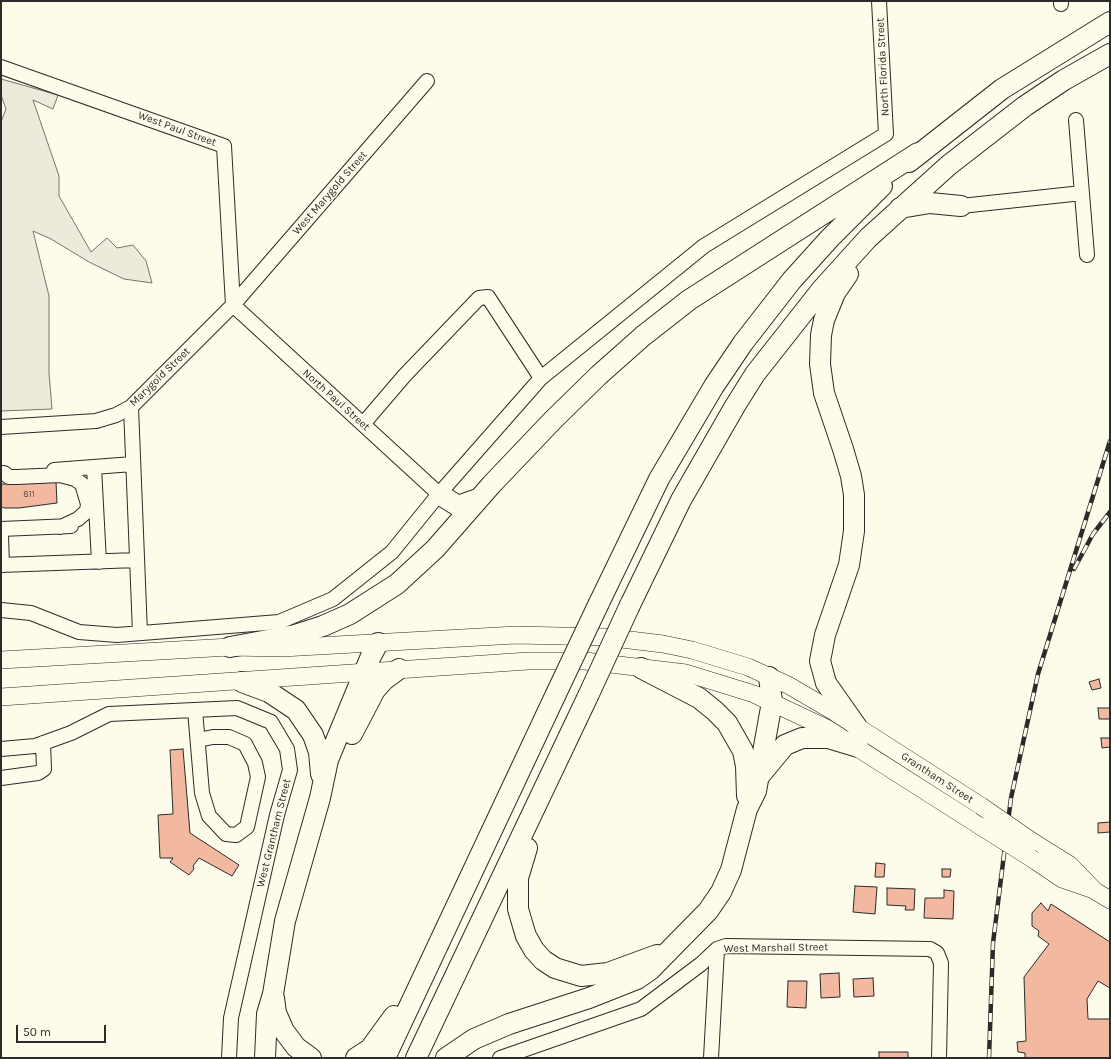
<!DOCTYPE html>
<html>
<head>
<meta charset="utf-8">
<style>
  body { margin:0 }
  #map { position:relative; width:1111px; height:1059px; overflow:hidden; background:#fdfbea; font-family:Karla,sans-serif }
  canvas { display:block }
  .frame { position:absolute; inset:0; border:2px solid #2b2b2b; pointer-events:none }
  .scale { position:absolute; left:16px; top:1025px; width:90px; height:18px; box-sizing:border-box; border:2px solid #2b2b2b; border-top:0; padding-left:5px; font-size:12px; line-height:14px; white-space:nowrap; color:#2b2b2b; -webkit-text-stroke:3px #fdfbea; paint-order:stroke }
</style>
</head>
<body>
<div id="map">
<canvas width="1111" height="1059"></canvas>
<div class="frame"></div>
<div class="scale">50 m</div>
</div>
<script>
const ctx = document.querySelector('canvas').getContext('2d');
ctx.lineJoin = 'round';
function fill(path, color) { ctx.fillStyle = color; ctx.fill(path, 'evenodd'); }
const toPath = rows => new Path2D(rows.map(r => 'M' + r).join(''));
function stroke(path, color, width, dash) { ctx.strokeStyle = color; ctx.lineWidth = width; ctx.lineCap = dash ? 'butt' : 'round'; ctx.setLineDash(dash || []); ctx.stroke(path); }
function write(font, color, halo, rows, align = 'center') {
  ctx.font = font + ' Karla,sans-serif'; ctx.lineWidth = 3; ctx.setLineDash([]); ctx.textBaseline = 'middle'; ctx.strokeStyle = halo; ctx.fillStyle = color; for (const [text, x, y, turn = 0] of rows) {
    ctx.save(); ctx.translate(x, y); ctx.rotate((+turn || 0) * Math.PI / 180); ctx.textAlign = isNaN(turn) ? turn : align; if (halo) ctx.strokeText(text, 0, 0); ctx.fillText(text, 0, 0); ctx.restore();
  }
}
const green = toPath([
  [1,79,58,95,53,109,33,100,59,176,59,196,91,252,107,238,117,248,133,245,146,261,152,283,124,279,89,262,51,239,33,231,49,296,49,373,52,409,1,411,1,122,6,109,1,95,1,79]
]);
fill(green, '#ecebdb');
stroke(green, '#74746e', 1);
const building = toPath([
  [37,480,37,483,56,482,57,503,19,508,4,508,1,506,1,484,18,484,17,481,37,480],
  [1099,679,1101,688,1092,690,1089,682,1099,679],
  [1098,708,1110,708,1110,719,1099,719,1098,708],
  [1101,738,1110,738,1110,747,1102,748,1101,738],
  [183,749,190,833,239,865,232,876,199,858,193,866,194,869,189,875,170,862,173,858,160,858,158,815,173,814,170,750,183,749],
  [1110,822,1110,832,1098,833,1098,823,1110,822],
  [876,863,885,864,884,877,875,877,876,863],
  [942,869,951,869,950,877,942,877,942,869],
  [855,886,877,887,875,914,853,912,855,886],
  [887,888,915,889,914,910,905,910,906,906,887,905,887,888],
  [944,890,954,891,953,919,924,918,925,898,944,898,944,890],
  [1041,903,1048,911,1051,904,1110,942,1110,988,1098,981,1087,999,1088,1019,1110,1019,1110,1058,1025,1058,1025,1053,1018,1052,1017,1042,1026,1041,1024,977,1049,944,1038,936,1039,931,1032,926,1032,913,1041,903],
  [839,973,840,997,821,998,820,974,839,973],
  [873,978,874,996,854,997,853,979,873,978],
  [788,981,807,981,806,1008,787,1007,788,981],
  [879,1052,908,1052,908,1058,879,1058,879,1052]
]);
fill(building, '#f2b8a0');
stroke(building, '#2b2b2b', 1);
const minor = toPath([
  [1061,1,1061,4],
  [1,67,224,146,233,305],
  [1076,120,1087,255],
  [961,206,1082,193],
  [233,305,439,494],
  [131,407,140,633],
  [363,424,405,375,479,298,488,297,541,378],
  [1,427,96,421,116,415,131,407,233,305,427,81],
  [94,467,99,562],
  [54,470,133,464],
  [4,473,9,477,17,477,60,475,75,479,82,484,88,504,87,511,78,519,61,527],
  [1,529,71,526],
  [1,536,2,565],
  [1,565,137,560],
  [1,610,31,613,79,632,117,635,279,622,333,599,392,552,439,494,541,378,704,246,886,134,879,1],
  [195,710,202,793,209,816,226,834,236,835,247,827,258,777,255,763,245,744,229,737,213,737,198,740],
  [1,749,35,746,71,733,109,714,237,708,271,722,287,749,290,770,277,815,231,1018,229,1058],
  [1,778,38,773,44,769,43,743],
  [500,1058,641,1009,701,964,717,949,726,946,930,949,937,953,941,963,939,1058],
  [711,1058,717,949]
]);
const major = toPath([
  [1,660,230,647,282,648,516,635,605,637,663,644,692,650,748,667,788,685,836,713,981,806],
  [1,697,528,661,585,661,686,673,754,694,826,728,980,826],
  [1033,842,1070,865,1095,891,1110,900],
  [1034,860,1062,879,1091,889]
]);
const highway = toPath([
  [909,162,1002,89,1110,22],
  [900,208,930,203,961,206],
  [848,274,835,293,824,320,821,335,820,364,824,393,843,449,851,476,854,495,854,531,849,565,825,635,820,661,826,683,857,727],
  [439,494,458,506,478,499],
  [599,603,659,479,714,386,743,343,792,280,830,238,882,186],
  [630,605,681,500,735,406,755,374,822,289,868,238,949,165,1025,106,1064,80,1110,54],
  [230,647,295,635,323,626,350,614,397,584,435,549,492,484,553,420,599,375,643,336,689,300,918,153],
  [641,668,699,698,715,711,727,723,743,751,746,766,747,796],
  [242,682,269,692,296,710,313,735,319,752,321,774],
  [352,734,375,690,384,680,399,669],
  [761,774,785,745,802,738,828,738,858,747],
  [527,848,518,878,518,909,526,936,534,950,543,960,555,968,581,976,608,973,657,955],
  [274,998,276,1013,284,1031,296,1047,311,1058],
  [265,1058,267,1014,273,994,285,921,320,798,328,760,371,656,378,643],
  [356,1058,370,1049,394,1016],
  [385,1058,555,696],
  [416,1058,588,696],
  [446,1058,474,1039,509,1024,589,998,637,979,650,970,708,911,721,892,731,870,747,809,756,791,772,702,769,677]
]);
stroke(minor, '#2b2b2b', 16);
stroke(major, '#2b2b2b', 18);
stroke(highway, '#2b2b2b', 22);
stroke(minor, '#fdfbea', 14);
stroke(major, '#fdfbea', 17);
stroke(highway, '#fdfbea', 20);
const rail = toPath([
  [1074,569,1093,534,1110,512],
  [989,1058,993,943,1011,798,1038,674,1110,441]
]);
stroke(rail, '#2b2b2b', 4.5);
stroke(rail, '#fdfbea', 3, [9]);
const majorBridge = toPath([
  [981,806,1033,842],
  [980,826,1034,860]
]);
const highwayBridge = toPath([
  [555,696,599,603],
  [588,696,630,605]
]);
stroke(majorBridge, '#2b2b2b', 18, []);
stroke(highwayBridge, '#2b2b2b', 22, []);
stroke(majorBridge, '#fdfbea', 17);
stroke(highwayBridge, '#fdfbea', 20);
write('9px', '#5d4e48', null, [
  ["811",29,494]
]);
write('11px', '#2b2b2b', '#fdfbea', [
  ["North Florida Street",883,67,-93],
  ["West Paul Street",177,129,20],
  ["West Marygold Street",330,193,-49],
  ["Marygold Street",160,377,-44],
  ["North Paul Street",336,400,42],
  ["Grantham Street",937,778,33],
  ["West Grantham Street",274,833,-76],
  ["West Marshall Street",776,948,-1]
]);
</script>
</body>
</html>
